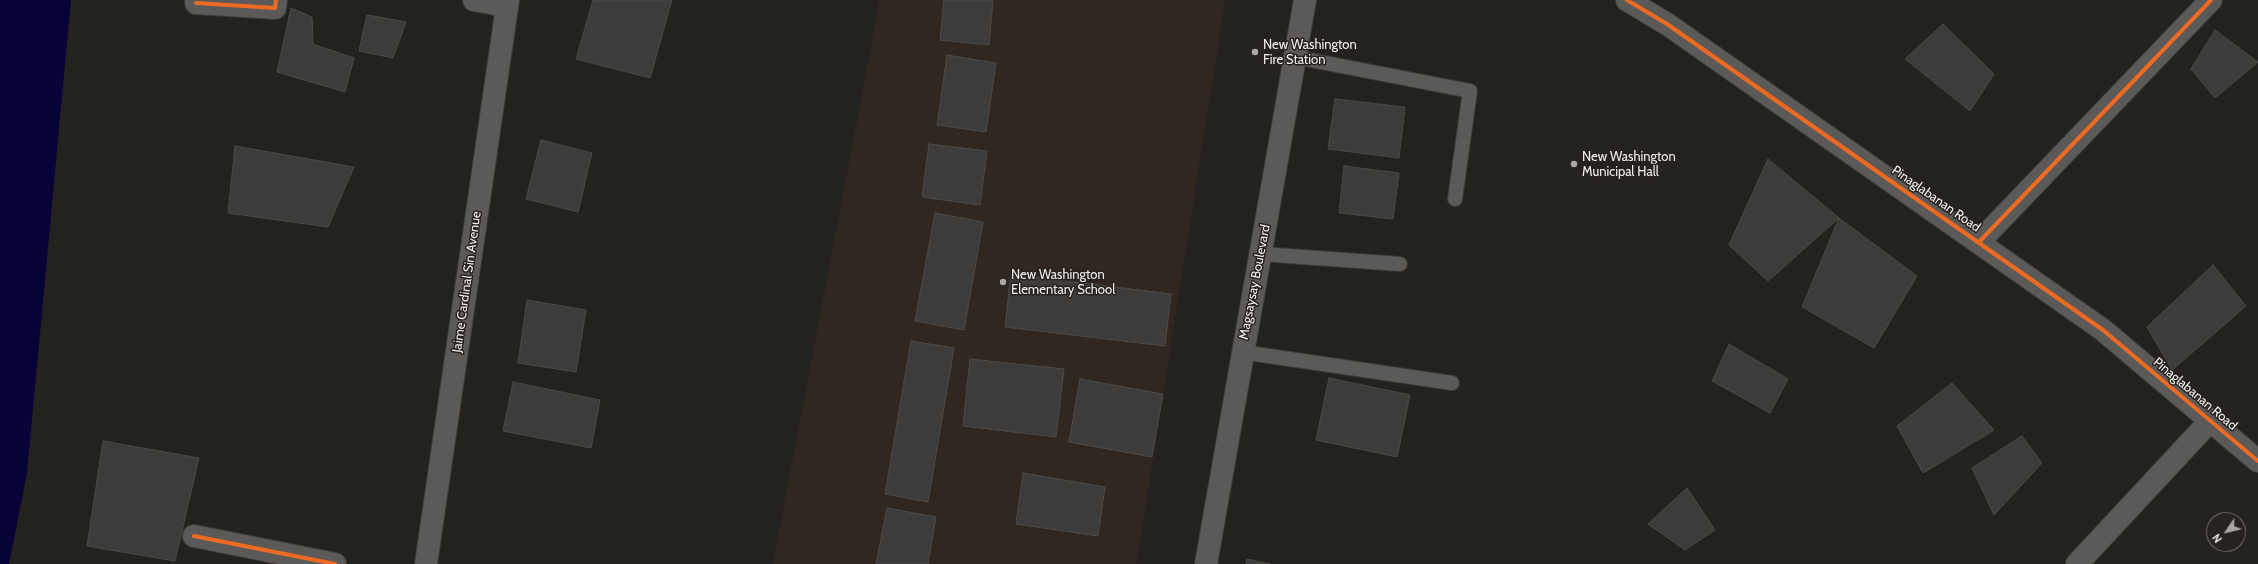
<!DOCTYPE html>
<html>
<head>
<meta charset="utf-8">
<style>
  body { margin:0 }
  #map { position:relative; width:2258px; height:564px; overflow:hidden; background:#24221f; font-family:Cabin,sans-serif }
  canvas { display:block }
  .north { position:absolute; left:2206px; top:512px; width:40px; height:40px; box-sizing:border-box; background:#26221d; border:1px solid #77736f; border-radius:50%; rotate:235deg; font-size:11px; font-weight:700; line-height:16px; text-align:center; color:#f0edea }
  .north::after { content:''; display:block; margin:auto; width:14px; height:18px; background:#a9a6a3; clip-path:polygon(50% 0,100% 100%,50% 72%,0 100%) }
</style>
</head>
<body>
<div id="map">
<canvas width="2258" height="564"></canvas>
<div class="north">N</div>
</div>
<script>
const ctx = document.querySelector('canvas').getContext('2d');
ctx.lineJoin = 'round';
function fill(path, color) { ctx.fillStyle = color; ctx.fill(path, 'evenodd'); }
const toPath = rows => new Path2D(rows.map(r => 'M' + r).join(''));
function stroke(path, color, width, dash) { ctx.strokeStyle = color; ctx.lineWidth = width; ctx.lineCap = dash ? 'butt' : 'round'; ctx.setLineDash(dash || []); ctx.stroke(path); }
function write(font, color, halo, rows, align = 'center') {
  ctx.font = font + ' Cabin,sans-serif'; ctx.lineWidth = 3; ctx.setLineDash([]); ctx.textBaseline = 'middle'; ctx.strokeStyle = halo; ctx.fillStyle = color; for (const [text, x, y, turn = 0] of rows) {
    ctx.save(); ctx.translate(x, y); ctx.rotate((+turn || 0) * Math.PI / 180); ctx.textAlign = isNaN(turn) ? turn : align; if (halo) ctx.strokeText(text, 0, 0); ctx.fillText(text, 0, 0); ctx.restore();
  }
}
fill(toPath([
  [880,0,1225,0,1136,564,773,564]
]), '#302820');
fill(toPath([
  [0,0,71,0,27,473,9,564,0,564]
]), '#080336');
const building = toPath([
  [593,0,672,0,650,78,576,59,593,0],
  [944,0,993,0,989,45,940,40,944,0],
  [291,8,312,17,313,44,354,58,345,92,277,72,291,8],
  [367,15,406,22,393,58,359,51,367,15],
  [1943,24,1994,74,1970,111,1905,59,1943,24],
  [2215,30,2258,62,2215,98,2191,69,2215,30],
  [947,55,996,63,986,132,937,125,947,55],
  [1335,99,1405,107,1399,158,1328,149,1335,99],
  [541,140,592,153,578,212,526,199,541,140],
  [929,144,987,151,980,205,922,197,929,144],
  [235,146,354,167,328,227,228,213,235,146],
  [1768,159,1839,218,1768,281,1729,245,1768,159],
  [1344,166,1399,173,1393,219,1339,213,1344,166],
  [935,213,983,222,964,330,915,321,935,213],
  [1839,218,1917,276,1874,348,1802,307,1839,218],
  [2213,265,2246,306,2172,370,2147,327,2213,265],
  [1011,274,1171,294,1165,346,1005,327,1011,274],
  [527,300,586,310,576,372,518,363,527,300],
  [911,341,954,348,928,502,885,494,911,341],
  [1729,344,1788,379,1770,413,1712,381,1729,344],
  [970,359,1064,369,1056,437,963,426,970,359],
  [1329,378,1410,395,1397,457,1316,440,1329,378],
  [1080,379,1163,394,1152,457,1069,442,1080,379],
  [513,382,600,400,591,448,503,431,513,382],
  [1952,383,1994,430,1923,473,1897,426,1952,383],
  [2022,436,2042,463,1994,515,1972,468,2022,436],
  [103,441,199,458,175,561,87,546,103,441],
  [1023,473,1105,487,1098,536,1016,524,1023,473],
  [1687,488,1715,530,1685,550,1648,524,1687,488],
  [887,508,936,517,928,564,876,564,887,508],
  [1247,559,1270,564,1246,564,1247,559]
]);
fill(building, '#3e3c3a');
stroke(building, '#4c4a48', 1);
const lane = toPath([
  [1295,57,1470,91,1455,199],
  [1261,254,1400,264],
  [1242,352,1452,383]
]);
const street = toPath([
  [474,0,506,6],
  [1627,0,1667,24,2103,330,2258,461],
  [196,3,275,8,276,0],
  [1979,242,2211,0],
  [194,536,335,564],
  [2077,564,2211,420]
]);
const secondary = toPath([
  [426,564,508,0],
  [1206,564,1305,0]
]);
stroke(lane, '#3e3c3a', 16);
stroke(street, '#3e3c3a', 24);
stroke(secondary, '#3e3c3a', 24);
stroke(lane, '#5c5a58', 14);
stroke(street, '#5c5a58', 22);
stroke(secondary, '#5c5a58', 22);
stroke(toPath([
  [1627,0,1667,24,2103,330,2258,461],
  [196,3,275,8,276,0],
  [1979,242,2211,0],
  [194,536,335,564]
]), '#ed6a23', 4);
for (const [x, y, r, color] of [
  [1255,52,4,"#a9a6a3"],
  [1574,164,4,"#a9a6a3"],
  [1003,282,4,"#a9a6a3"]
]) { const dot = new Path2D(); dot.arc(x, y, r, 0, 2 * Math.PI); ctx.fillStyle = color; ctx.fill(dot); stroke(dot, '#26221d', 1.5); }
write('13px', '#f0edea', '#26221d', [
  ["New Washington",1263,45],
  ["Fire Station",1263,60],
  ["New Washington",1582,157],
  ["Municipal Hall",1582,172],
  ["New Washington",1011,275],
  ["Elementary School",1011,290]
], 'left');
write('13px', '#f0edea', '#26221d', [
  ["Pinaglabanan Road",1936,199,35],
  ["Jaime Cardinal Sin Avenue",467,282,-82],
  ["Magsaysay Boulevard",1255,282,-79],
  ["Pinaglabanan Road",2195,394,40]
]);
</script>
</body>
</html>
